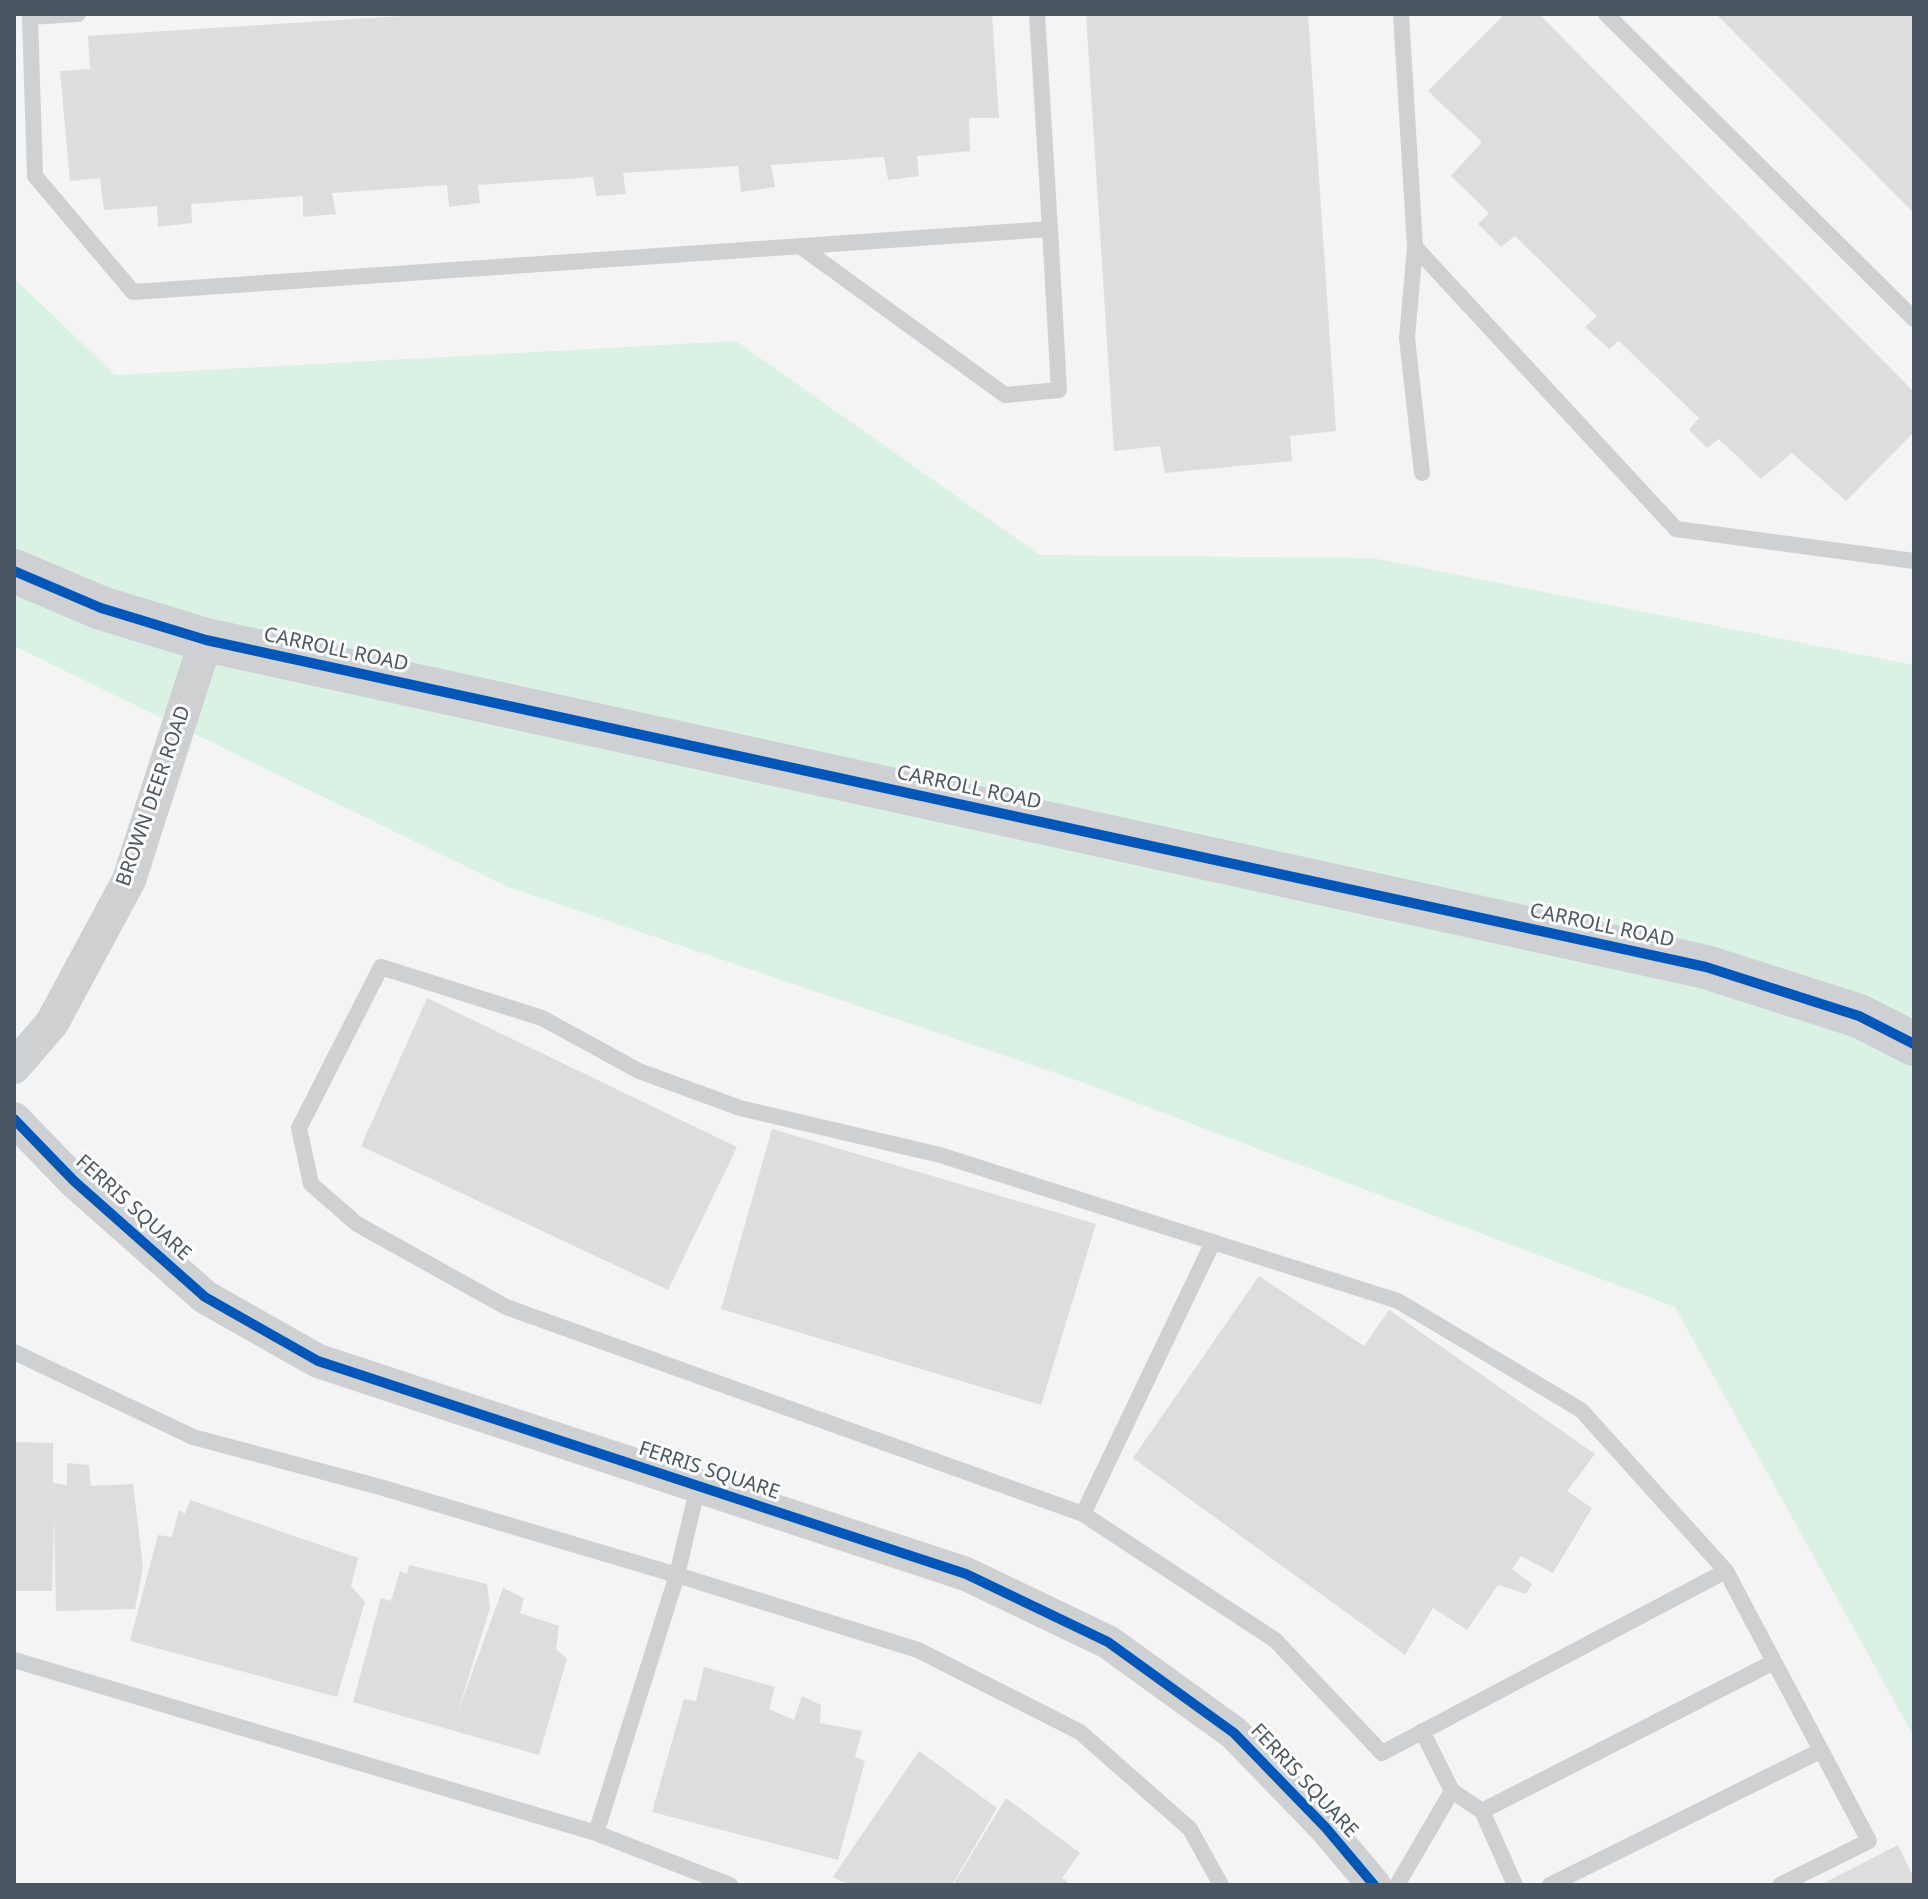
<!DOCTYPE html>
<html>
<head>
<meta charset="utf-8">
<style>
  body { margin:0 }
  #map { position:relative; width:1928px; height:1899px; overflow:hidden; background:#f4f4f4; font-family:"Noto Sans",sans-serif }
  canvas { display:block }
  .frame { position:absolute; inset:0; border:16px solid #4a5661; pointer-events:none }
</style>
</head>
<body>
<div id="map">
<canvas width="1928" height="1899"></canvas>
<div class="frame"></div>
</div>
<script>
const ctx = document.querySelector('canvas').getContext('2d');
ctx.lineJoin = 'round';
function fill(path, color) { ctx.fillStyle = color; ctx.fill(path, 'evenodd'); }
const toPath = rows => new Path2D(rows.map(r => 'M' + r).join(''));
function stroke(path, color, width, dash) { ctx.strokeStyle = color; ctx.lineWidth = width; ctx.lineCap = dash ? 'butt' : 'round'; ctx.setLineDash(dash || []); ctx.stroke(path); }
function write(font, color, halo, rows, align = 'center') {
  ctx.font = font + ' "Noto Sans",sans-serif'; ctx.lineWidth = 6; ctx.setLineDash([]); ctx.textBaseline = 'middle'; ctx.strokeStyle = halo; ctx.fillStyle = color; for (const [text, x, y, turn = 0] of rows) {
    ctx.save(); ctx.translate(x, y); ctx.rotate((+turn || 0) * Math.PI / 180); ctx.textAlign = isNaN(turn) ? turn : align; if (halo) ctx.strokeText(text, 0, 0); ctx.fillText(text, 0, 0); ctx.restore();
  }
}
fill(toPath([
  [14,278,115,375,736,341,1040,555,1372,558,1914,665,1914,1737,1675,1307,1079,1081,508,887,14,646]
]), '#d9f2e3');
fill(toPath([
  [432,14,992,14,999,118,969,118,970,151,917,156,919,176,888,180,884,157,771,165,775,187,741,192,738,166,623,173,626,194,596,196,593,177,478,185,480,203,449,207,447,185,332,193,336,214,303,217,303,196,191,204,192,223,158,227,157,206,104,210,100,178,70,181,60,71,90,69,88,36],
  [1086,14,1308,14,1336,431,1290,436,1292,461,1165,473,1160,446,1114,451],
  [1505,14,1539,14,1914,392,1914,432,1846,501,1792,453,1761,479,1719,439,1707,448,1689,430,1699,418,1619,341,1609,349,1585,327,1597,316,1515,236,1501,247,1478,224,1489,213,1451,176,1482,142,1428,91],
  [1716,14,1914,14,1914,213],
  [427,998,737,1147,668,1290,361,1146],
  [772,1129,1096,1224,1041,1405,721,1309],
  [1259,1276,1364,1346,1389,1310,1595,1454,1567,1491,1592,1508,1553,1573,1521,1556,1512,1569,1532,1584,1526,1594,1498,1585,1467,1630,1433,1608,1405,1655,1133,1458],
  [14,1442,53,1443,53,1483,67,1485,67,1463,89,1465,91,1486,133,1484,143,1567,135,1609,56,1611,54,1517,52,1591,14,1591],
  [190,1500,358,1558,351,1586,365,1602,337,1697,130,1641,158,1535,172,1537,179,1510,185,1514],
  [409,1565,487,1584,490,1608,457,1714,503,1588,524,1598,520,1613,559,1626,556,1649,567,1659,539,1755,353,1702,381,1598,391,1601,400,1571,407,1574],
  [704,1667,775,1687,769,1709,794,1720,802,1696,821,1705,820,1723,862,1731,855,1757,865,1761,838,1860,652,1812,684,1699,696,1701],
  [919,1751,997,1808,952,1885,849,1885,833,1877],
  [1006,1798,1080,1853,1062,1878,1072,1885,953,1885],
  [1898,1845,1914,1878,1914,1885,1820,1885]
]), '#ddddde');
stroke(toPath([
  [78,14,30,17,35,176,133,292,1050,229,1037,14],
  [1401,14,1415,247,1676,529,1914,561],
  [1606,14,1914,319],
  [800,246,1005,395,1059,390,1050,229],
  [1415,247,1407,338,1422,473],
  [14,1352,193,1437,380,1487,677,1575,918,1650,1080,1732,1190,1829,1221,1885],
  [1083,1514,1213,1242],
  [1726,1571,1382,1753,1275,1640,1083,1514,506,1307,357,1224,311,1184,299,1128,381,967,542,1018,639,1071,740,1108,940,1155,1398,1301,1581,1410,1726,1571,1869,1841,1780,1885],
  [14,1660,596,1833,730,1885],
  [1422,1731,1452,1791],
  [596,1833,677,1575,698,1486],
  [1397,1885,1452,1791,1482,1811],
  [1515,1885,1482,1811,1774,1662],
  [1550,1885,1820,1751]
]), '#ced0d2', 16);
stroke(toPath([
  [14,1067,52,1023,129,880,206,640],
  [14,1119,74,1181,205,1297,318,1361,966,1574,1108,1642,1234,1733,1326,1828,1374,1885]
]), '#ced0d2', 34);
stroke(toPath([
  [14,571,101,608,206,640,1706,967,1859,1016,1914,1044]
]), '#ced0d4', 44);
stroke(toPath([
  [14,571,101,608,206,640,1706,967,1859,1016,1914,1044],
  [14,1119,74,1181,205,1297,318,1361,966,1574,1108,1642,1234,1733,1326,1828,1374,1885]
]), '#0057b8', 10);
write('20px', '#4a5661', '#fff', [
  ["CARROLL ROAD",336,650,12],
  ["CARROLL ROAD",969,788,12],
  ["BROWN DEER ROAD",154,796,-71],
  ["CARROLL ROAD",1602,926,12],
  ["FERRIS SQUARE",133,1208,42],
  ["FERRIS SQUARE",709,1471,18],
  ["FERRIS SQUARE",1304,1781,47]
]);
</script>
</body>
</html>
